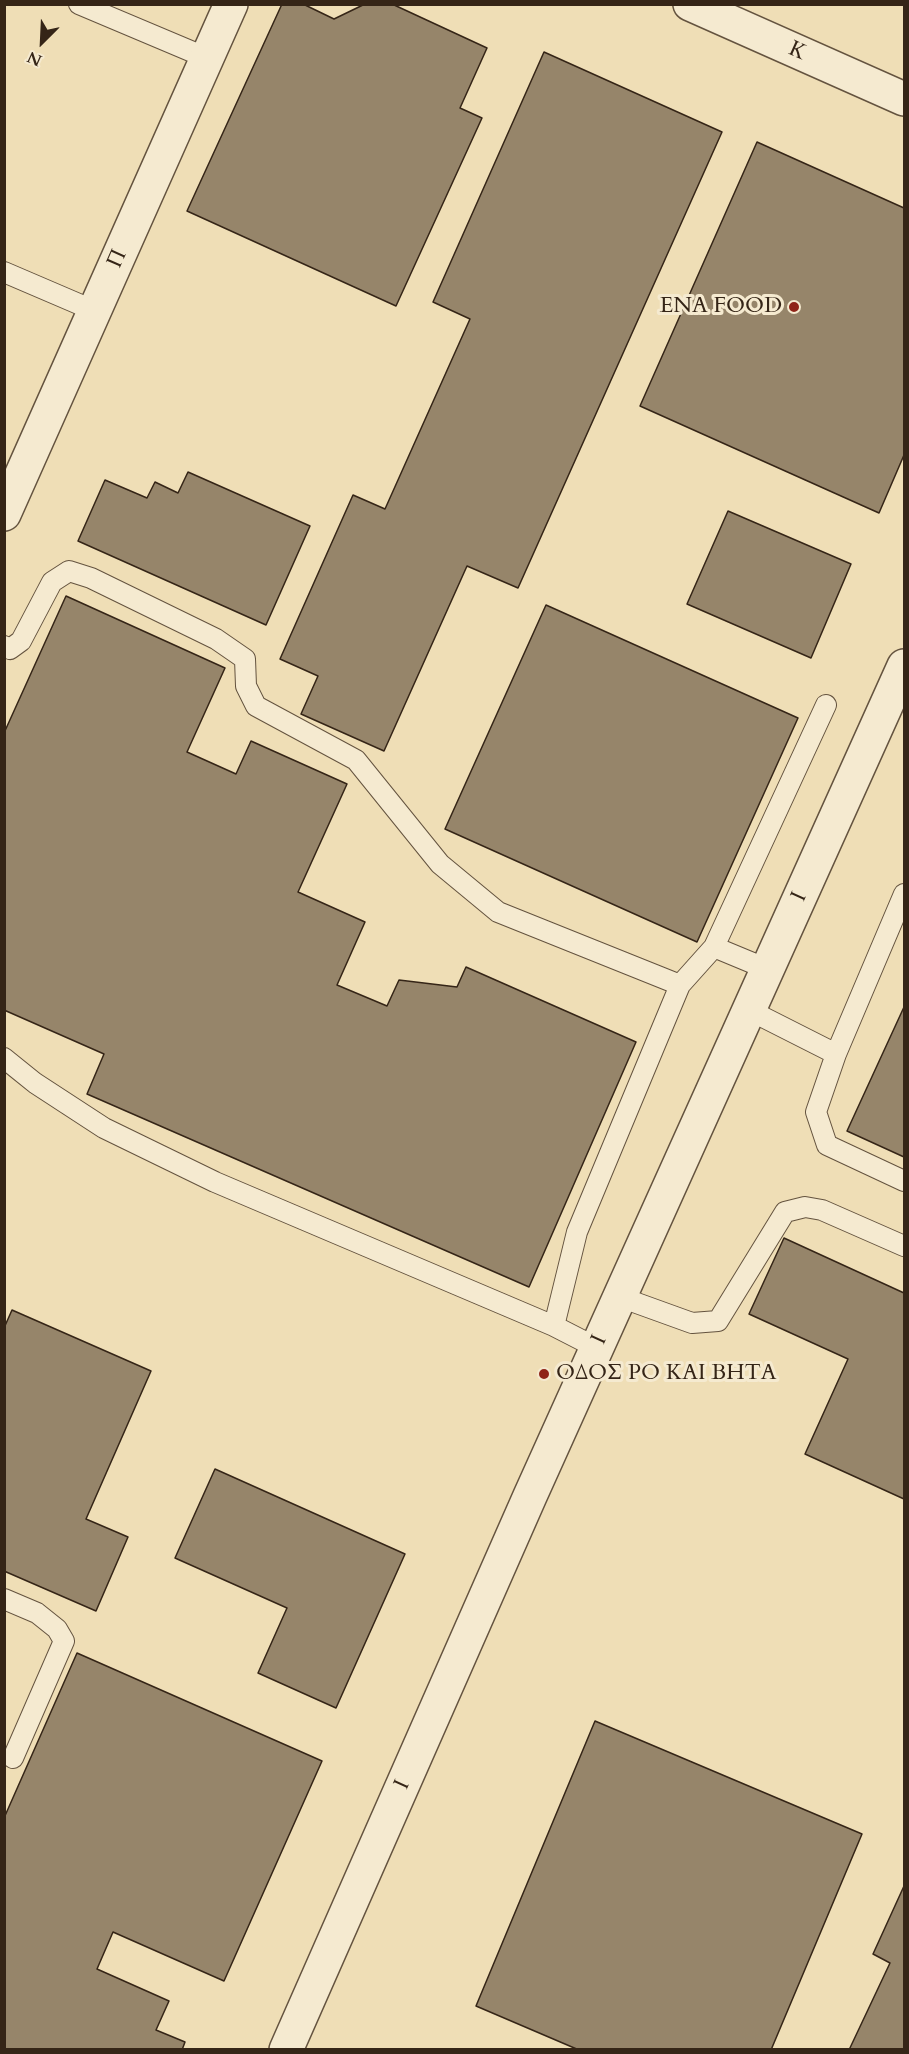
<!DOCTYPE html>
<html>
<head>
<meta charset="utf-8">
<style>
  body { margin:0 }
  #map { position:relative; width:909px; height:2054px; overflow:hidden; background:#efdeb6; font-family:Cardo,serif }
  canvas { display:block }
  .frame { position:absolute; inset:0; border:6px solid #352517; pointer-events:none }
  .north { position:absolute; left:12px; top:12px; width:60px; height:60px; -webkit-text-stroke:4px #f5ead0; paint-order:stroke; rotate:204deg; font-size:16px; font-weight:700; line-height:24px; text-align:center; color:#352517 }
  .north::after { content:''; display:block; margin:auto; width:21px; height:27px; background:#352517; clip-path:polygon(50% 0,100% 100%,50% 72%,0 100%) }
</style>
</head>
<body>
<div id="map">
<canvas width="909" height="2054"></canvas>
<div class="frame"></div>
<div class="north">N</div>
</div>
<script>
const ctx = document.querySelector('canvas').getContext('2d');
ctx.lineJoin = 'round';
function fill(path, color) { ctx.fillStyle = color; ctx.fill(path, 'evenodd'); }
const toPath = rows => new Path2D(rows.map(r => 'M' + r).join(''));
function stroke(path, color, width, dash) { ctx.strokeStyle = color; ctx.lineWidth = width; ctx.lineCap = dash ? 'butt' : 'round'; ctx.setLineDash(dash || []); ctx.stroke(path); }
function write(font, color, halo, rows, align = 'center') {
  ctx.font = font + ' Cardo,serif'; ctx.lineWidth = 6; ctx.setLineDash([]); ctx.textBaseline = 'middle'; ctx.strokeStyle = halo; ctx.fillStyle = color; for (const [text, x, y, turn = 0] of rows) {
    ctx.save(); ctx.translate(x, y); ctx.rotate((+turn || 0) * Math.PI / 180); ctx.textAlign = isNaN(turn) ? turn : align; if (halo) ctx.strokeText(text, 0, 0); ctx.fillText(text, 0, 0); ctx.restore();
  }
}
const building = toPath([
  [282,4,303,4,334,19,365,4,392,4,487,48,460,108,482,118,396,306,187,211,282,4],
  [544,52,722,132,518,588,467,566,384,751,301,714,318,676,280,659,353,495,385,509,470,319,433,302,544,52],
  [757,142,904,208,904,455,879,513,640,406,757,142],
  [188,472,310,526,266,625,78,541,105,480,147,498,155,482,178,493,188,472],
  [728,511,851,564,811,658,687,604,728,511],
  [66,596,225,668,187,752,236,774,251,741,347,784,298,892,365,922,337,985,387,1006,399,980,457,987,466,967,636,1042,529,1287,87,1094,104,1054,4,1010,4,733,66,596],
  [546,605,798,718,697,942,445,829,546,605],
  [904,1007,904,1157,847,1131,904,1007],
  [784,1238,904,1293,904,1499,805,1454,848,1359,749,1314,784,1238],
  [12,1310,151,1371,86,1519,128,1537,96,1611,4,1571,4,1328,12,1310],
  [215,1469,405,1554,336,1708,258,1673,287,1608,175,1558,215,1469],
  [77,1653,322,1761,224,1981,113,1932,97,1969,169,2001,156,2030,185,2042,182,2050,4,2050,4,1818,77,1653],
  [595,1721,862,1834,771,2050,579,2050,476,2006,595,1721],
  [904,1886,904,2050,849,2050,890,1963,873,1954,904,1886]
]);
fill(building, '#96856a');
stroke(building, '#352517', 1.5);
const service = toPath([
  [79,4,207,58],
  [4,272,95,311],
  [4,646,10,649,21,641,52,582,69,571,91,578,216,639,245,659,246,686,256,706,356,760,440,864,498,912,680,985],
  [904,894,836,1054,816,1112,827,1145,904,1181],
  [714,947,767,969],
  [749,1010,836,1054],
  [4,1058,35,1083,104,1128,215,1182,554,1326],
  [620,1297,692,1323,718,1321,785,1212,805,1207,822,1210,904,1246],
  [597,1348,554,1326,577,1232,680,985,714,947,826,705],
  [4,1599,37,1613,57,1629,64,1641,13,1758]
]);
const minor = toPath([
  [690,4,904,99],
  [4,514,231,4],
  [286,2050,530,1496,904,666]
]);
stroke(service, '#64533f', 22);
stroke(minor, '#64533f', 36);
stroke(service, '#f5ead0', 20);
stroke(minor, '#f5ead0', 33);
for (const [x, y, r, color] of [
  [794,307,6,"#8f2418"],
  [544,1374,6,"#8f2418"]
]) { const dot = new Path2D(); dot.arc(x, y, r, 0, 2 * Math.PI); ctx.fillStyle = color; ctx.fill(dot); stroke(dot, '#f5ead0', 2); }
write('22px', '#352517', '#f5ead0', [
  ["Κ",797,52,24],
  ["Π",118,259,-66],
  ["Ι",800,897,-66],
  ["Ι",600,1340,-66],
  ["Ι",403,1785,-66]
]);
write('22px', '#352517', '#f5ead0', [
  ["ENA FOOD",782,307],
  ["ΟΔΟΣ ΡΟ ΚΑΙ ΒΗΤΑ",556,1374,"left"]
], 'right');
</script>
</body>
</html>
